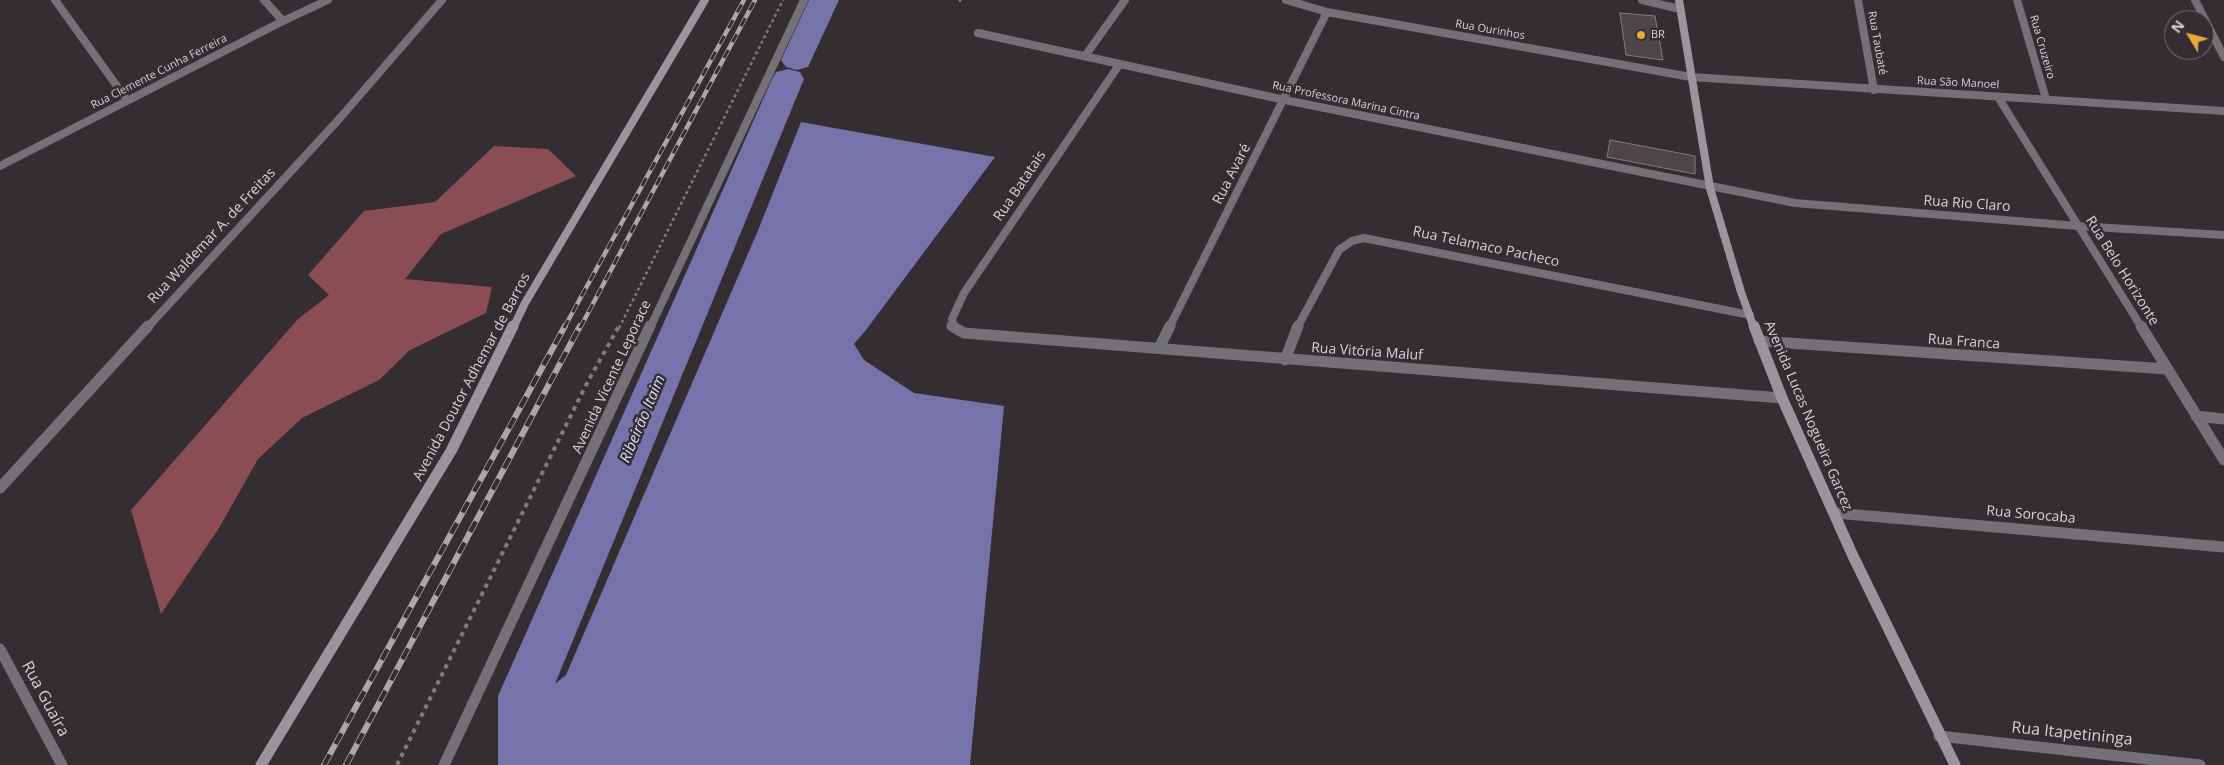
<!DOCTYPE html>
<html>
<head>
<meta charset="utf-8">
<style>
  body { margin:0 }
  #map { position:relative; width:2224px; height:765px; overflow:hidden; background:#342e33; font-family:"Open Sans",sans-serif }
  canvas { display:block }
  .north { position:absolute; left:2164px; top:10px; width:50px; height:50px; box-sizing:border-box; background:#342e33; border:1px solid #746f74; border-radius:50%; rotate:307deg; font-size:14px; font-weight:700; line-height:20px; text-align:center; color:#d5d1d5 }
  .north::after { content:''; display:block; margin:auto; width:18px; height:22px; background:#e8ab37; clip-path:polygon(50% 0,100% 100%,50% 72%,0 100%) }
</style>
</head>
<body>
<div id="map">
<canvas width="2224" height="765"></canvas>
<div class="north">N</div>
</div>
<script>
const ctx = document.querySelector('canvas').getContext('2d');
ctx.lineJoin = 'round';
function fill(path, color) { ctx.fillStyle = color; ctx.fill(path, 'evenodd'); }
const toPath = rows => new Path2D(rows.map(r => 'M' + r).join(''));
function stroke(path, color, width, dash) { ctx.strokeStyle = color; ctx.lineWidth = width; ctx.lineCap = dash ? 'butt' : 'round'; ctx.setLineDash(dash || []); ctx.stroke(path); }
function write(font, color, halo, rows, align = 'center') {
  ctx.font = font + ' "Open Sans",sans-serif'; ctx.lineWidth = 5; ctx.setLineDash([]); ctx.textBaseline = 'middle'; ctx.strokeStyle = halo; ctx.fillStyle = color; for (const [text, x, y, turn = 0] of rows) {
    ctx.save(); ctx.translate(x, y); ctx.rotate((+turn || 0) * Math.PI / 180); ctx.textAlign = isNaN(turn) ? turn : align; if (halo) ctx.strokeText(text, 0, 0); ctx.fillText(text, 0, 0); ctx.restore();
  }
}
fill(toPath([
  [494,146,548,149,576,176,441,234,405,279,492,287,486,313,410,350,379,380,302,418,258,459,219,528,161,614,131,510,298,319,329,295,308,275,364,211,435,202]
]), '#8a4d54');
fill(toPath([
  [801,122,995,157,866,330,854,344,864,360,914,393,1004,406,970,765,500,765,517,714,566,675,759,228]
]), '#7573a9');
fill(toPath([
  [809,0,839,0,808,67,797,70,786,67,781,60,809,0],
  [788,69,800,72,804,79,550,696,552,765,498,765,498,696,772,79,776,72,788,69]
]), '#7573a9');
const building = toPath([
  [1620,13,1655,16,1663,60,1626,55,1620,13],
  [1610,140,1695,156,1695,174,1607,157,1610,140]
]);
fill(building, '#4d4548');
stroke(building, '#847b7e', 1);
stroke(toPath([
  [960,0,960,2],
  [619,328,783,0]
]), '#7f7a7e', 2.5, [3, 3]);
stroke(toPath([
  [397,765,586,385,619,326]
]), '#7f7a7e', 4, [4.5, 4.5]);
stroke(toPath([
  [55,0,127,100],
  [264,0,283,21],
  [1286,0,1327,12,1691,77,2224,111],
  [1642,0,1680,9],
  [1858,0,1874,90],
  [2017,0,2046,99],
  [2195,0,2224,57],
  [978,33,1285,100,1795,203,2078,226,2224,235],
  [1085,56,1125,0],
  [1998,97,2142,328],
  [147,328,340,118,442,0],
  [954,328,952,319,964,293,1119,65],
  [1169,328,1327,12],
  [1297,328,1339,250,1352,241,1364,238,1750,315]
]), '#737175', 8);
stroke(toPath([
  [952,326,964,333,1782,398],
  [2141,326,2224,460],
  [1759,341,2167,369],
  [1159,348,1170,326],
  [1285,360,1298,326],
  [2196,416,2224,419],
  [0,488,148,326],
  [1835,513,2224,547],
  [0,649,62,765],
  [1939,736,2200,765]
]), '#737175', 11);
stroke(toPath([
  [0,166,283,21,328,0],
  [650,328,804,0]
]), '#737175', 8);
stroke(toPath([
  [444,765,650,326]
]), '#737175', 11);
stroke(toPath([
  [1679,0,1710,188,1741,292,1754,328],
  [513,328,525,303,705,0]
]), '#98969b', 8);
stroke(toPath([
  [1754,326,1782,398,1853,556,1955,765],
  [261,765,451,451,513,326]
]), '#98969b', 11);
const railFar1 = toPath([
  [564,328,744,0],
  [580,328,755,0]
]);
const rail = toPath([
  [324,765,565,326],
  [346,765,580,326]
]);
stroke(railFar1, '#aba6aa', 4.5);
stroke(rail, '#aba6aa', 6);
stroke(railFar1, '#342e33', 3, [9]);
stroke(rail, '#342e33', 4.5, [12]);
for (const [x, y, r, color] of [
  [1641,35,5,"#e8ab37"]
]) { const dot = new Path2D(); dot.arc(x, y, r, 0, 2 * Math.PI); ctx.fillStyle = color; ctx.fill(dot); stroke(dot, '#342e33', 2); }
write('11px', '#d5d1d5', '#342e33', [
  ["Rua Ourinhos",1490,30,10],
  ["Rua Taubaté",1877,43,80],
  ["Rua Cruzeiro",2042,47,74],
  ["Rua Clemente Cunha Ferreira",159,72,-27],
  ["Rua São Manoel",1958,83,3],
  ["Rua Professora Marina Cintra",1346,101,12]
]);
write('11px', '#d5d1d5', '#342e33', [
  ["BR",1651,35]
], 'left');
write('14px', '#d5d1d5', '#342e33', [
  ["Rua Avaré",1232,174,-63],
  ["Rua Batatais",1020,186,-56],
  ["Rua Rio Claro",1967,204,4],
  ["Rua Waldemar A. de Freitas",212,236,-47],
  ["Rua Telamaco Pacheco",1486,247,12],
  ["Rua Belo Horizonte",2122,271,58],
  ["Rua Franca",1964,342,4],
  ["Rua Vitória Maluf",1367,352,4],
  ["Avenida Doutor Adhemar de Barros",472,377,-62],
  ["Avenida Vicente Leporace",612,377,-65],
  ["Avenida Lucas Nogueira Garcez",1808,416,67],
  ["Rua Sorocaba",2031,515,5]
]);
write('italic 15px', '#dbdbfc', '#342e33', [
  ["Ribeirão Itaim",643,419,-67]
]);
write('16px', '#d5d1d5', '#342e33', [
  ["Rua Guaíra",45,699,62],
  ["Rua Itapetininga",2072,734,6]
]);
</script>
</body>
</html>
